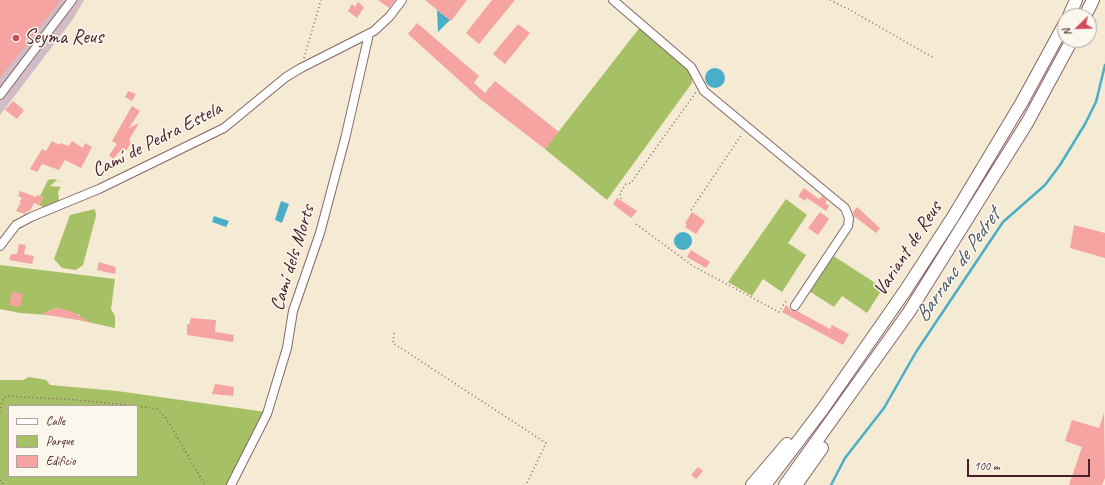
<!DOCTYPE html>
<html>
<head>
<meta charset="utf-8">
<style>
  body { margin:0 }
  #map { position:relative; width:1105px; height:485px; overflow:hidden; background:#f5ead3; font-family:Caveat,sans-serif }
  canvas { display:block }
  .legend { position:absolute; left:8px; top:405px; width:130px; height:72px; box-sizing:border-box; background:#fbf7ec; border:1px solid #b4a19f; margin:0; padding:5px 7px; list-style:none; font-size:12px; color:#4a1f2b }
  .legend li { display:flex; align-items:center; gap:8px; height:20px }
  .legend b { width:20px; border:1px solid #b4a19f }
  .north { position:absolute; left:1057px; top:8px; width:40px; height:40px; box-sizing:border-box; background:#fbf7ec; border:1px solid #b4a19f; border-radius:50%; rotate:247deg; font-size:11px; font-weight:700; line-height:16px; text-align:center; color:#4a1f2b }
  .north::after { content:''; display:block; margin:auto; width:14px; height:18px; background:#d1495b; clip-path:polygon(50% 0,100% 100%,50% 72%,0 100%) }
  .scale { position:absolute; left:967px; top:459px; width:123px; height:18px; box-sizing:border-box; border:2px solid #4a1f2b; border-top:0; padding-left:5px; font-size:12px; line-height:14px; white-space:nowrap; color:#4a1f2b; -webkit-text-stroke:3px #fbf7ec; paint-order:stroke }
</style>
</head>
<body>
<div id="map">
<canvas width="1105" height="485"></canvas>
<ul class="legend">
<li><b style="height:5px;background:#fff"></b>Calle</li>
<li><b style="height:11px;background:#a6c066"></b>Parque</li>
<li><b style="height:11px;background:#f5a4a1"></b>Edificio</li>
</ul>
<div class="north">N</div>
<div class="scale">100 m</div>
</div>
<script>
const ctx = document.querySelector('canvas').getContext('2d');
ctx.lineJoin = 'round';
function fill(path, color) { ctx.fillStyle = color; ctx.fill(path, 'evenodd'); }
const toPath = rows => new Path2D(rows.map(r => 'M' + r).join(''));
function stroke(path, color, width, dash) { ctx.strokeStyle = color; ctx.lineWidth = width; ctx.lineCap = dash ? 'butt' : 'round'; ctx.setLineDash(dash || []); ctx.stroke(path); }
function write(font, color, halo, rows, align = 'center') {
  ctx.font = font + ' Caveat,sans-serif'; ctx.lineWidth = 3; ctx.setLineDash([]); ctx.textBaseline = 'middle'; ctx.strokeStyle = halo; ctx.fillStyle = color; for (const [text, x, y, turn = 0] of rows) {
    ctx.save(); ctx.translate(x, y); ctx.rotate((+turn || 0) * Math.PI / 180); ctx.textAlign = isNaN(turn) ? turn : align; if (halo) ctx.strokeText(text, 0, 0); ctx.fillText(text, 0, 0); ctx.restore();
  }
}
fill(toPath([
  [0,0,84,0,73,19,0,115]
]), '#d2bdc6');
fill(toPath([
  [641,26,693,73,692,83,607,200,545,149],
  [52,179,58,180,62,184,57,180,50,186,61,187,58,192,59,201,44,207,39,205,43,197,40,196,48,180],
  [786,199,807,215,788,243,806,255,782,292,763,279,752,296,728,282],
  [95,209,96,216,83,265,76,270,62,268,54,259,70,215],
  [832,255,883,288,867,313,842,296,834,307,809,291],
  [0,265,115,279,111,309,115,316,115,328,79,320,80,315,57,308,48,311,48,315,20,313,0,309],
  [29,377,46,380,50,385,117,391,266,412,229,485,0,485,0,380,23,380],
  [9,406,137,406,137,476,9,476]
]), '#a6c066');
fill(toPath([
  [437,10,450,20,438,32],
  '705 78a10 10 0 1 1 20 0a10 10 0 1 1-20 0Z',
  [281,201,289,204,282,223,275,220],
  [214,216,229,221,226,227,212,222],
  '674 241a9 9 0 1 1 18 0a9 9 0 1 1-18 0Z'
]), '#49afc8');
stroke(toPath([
  [831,485,845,458,884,408,916,352,1003,222,1045,185,1060,165,1085,124,1096,102,1105,65]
]), '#49afc8', 2.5);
fill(toPath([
  [0,0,61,0,0,78],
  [378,0,395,0,389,8],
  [425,0,467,0,451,21],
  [492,0,515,0,479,44,466,33],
  [358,2,364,7,357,18,348,11,352,4,355,7],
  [417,23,479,76,474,83,485,93,495,81,559,132,545,149,480,99,408,34],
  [518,24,530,33,505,64,493,54],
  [128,91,136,94,132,101,125,97],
  [13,101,24,110,17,119,5,110],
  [132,106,140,111,129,128,139,123,129,140,131,142,127,150,123,148,113,159,109,155,117,144,112,141],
  [52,141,59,145,60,143,69,146,72,141,83,148,85,143,92,147,81,168,65,160,59,170,42,164,37,172,30,169,42,149,46,151],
  [804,188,819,199,822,196,827,200,825,203,829,206,826,211,807,198,805,201,798,196],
  [20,191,36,197,37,195,43,197,39,205,34,203,30,211,27,211,25,214,16,211,21,202,19,202,22,198,18,196],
  [617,198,637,211,631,218,613,204],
  [857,207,880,228,876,233,854,216,853,212],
  [692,212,705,221,696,234,685,227,687,224,685,223],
  [820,212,829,219,818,235,808,228],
  [1074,225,1105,233,1105,258,1070,248],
  [19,244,26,245,24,254,34,256,32,264,9,260,11,254,17,254],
  [691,250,710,262,706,268,687,257],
  [99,262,116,267,115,274,97,270],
  [12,292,23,294,20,307,9,305],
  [786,305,792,311,797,311,830,329,832,325,849,334,843,345,782,312],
  [57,308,73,312,90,322,41,314],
  [191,318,216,320,215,332,234,335,233,342,187,335,187,324,189,325],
  [215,384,234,387,233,396,212,394],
  [1104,413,1105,478,1102,485,1069,485,1082,447,1065,441,1072,420,1099,428],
  [698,467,703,471,696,479,691,475]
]), '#f5a4a1');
const minor = toPath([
  [613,0,691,67,704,91,845,208,849,218,848,226,795,306],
  [0,95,72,0],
  [0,246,16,225,31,217,99,189,224,128,286,77,301,68,374,31,390,16,402,0],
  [231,485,267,414,287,348,293,311,320,233,345,139,369,34]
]);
const highway = toPath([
  [1069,16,1076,0],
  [1085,16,1093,0],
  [752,485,787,444],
  [765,485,822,410,905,291,953,217,1022,102,1065,23],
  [785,485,909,312,1027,123,1072,40],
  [796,485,822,448]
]);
stroke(minor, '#866666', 10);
stroke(highway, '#866666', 14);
stroke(toPath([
  [830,0,850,10,934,58],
  [304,58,321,0],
  [621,199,620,193,626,184,631,183,696,92],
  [691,210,742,134],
  [636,224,693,266,779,312,786,301,788,302],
  [394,333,393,343,546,443,526,485],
  [137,406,157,409,166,418,205,485],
  [0,412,3,399,6,396,78,400,135,406],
  [0,480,4,485]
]), '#866666', 1.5, [1, 3]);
stroke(minor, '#fff', 8);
stroke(highway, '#fff', 12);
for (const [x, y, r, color] of [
  [16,38,4,"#d1495b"]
]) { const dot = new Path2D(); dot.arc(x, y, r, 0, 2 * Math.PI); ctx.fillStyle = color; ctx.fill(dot); stroke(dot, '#fbf7ec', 1.5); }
write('20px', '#4a1f2b', '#fbf7ec', [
  ["Seyma Reus",24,38]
], 'left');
write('20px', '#4a1f2b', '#fbf7ec', [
  ["Camí de Pedra Estela",157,140,-27],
  ["Variant de Reus",908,249,-57],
  ["Camí dels Morts",293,258,-73]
]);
write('italic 21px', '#4a596a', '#fbf7ec', [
  ["Barranc de Pedret",958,266,-55]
]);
</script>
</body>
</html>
